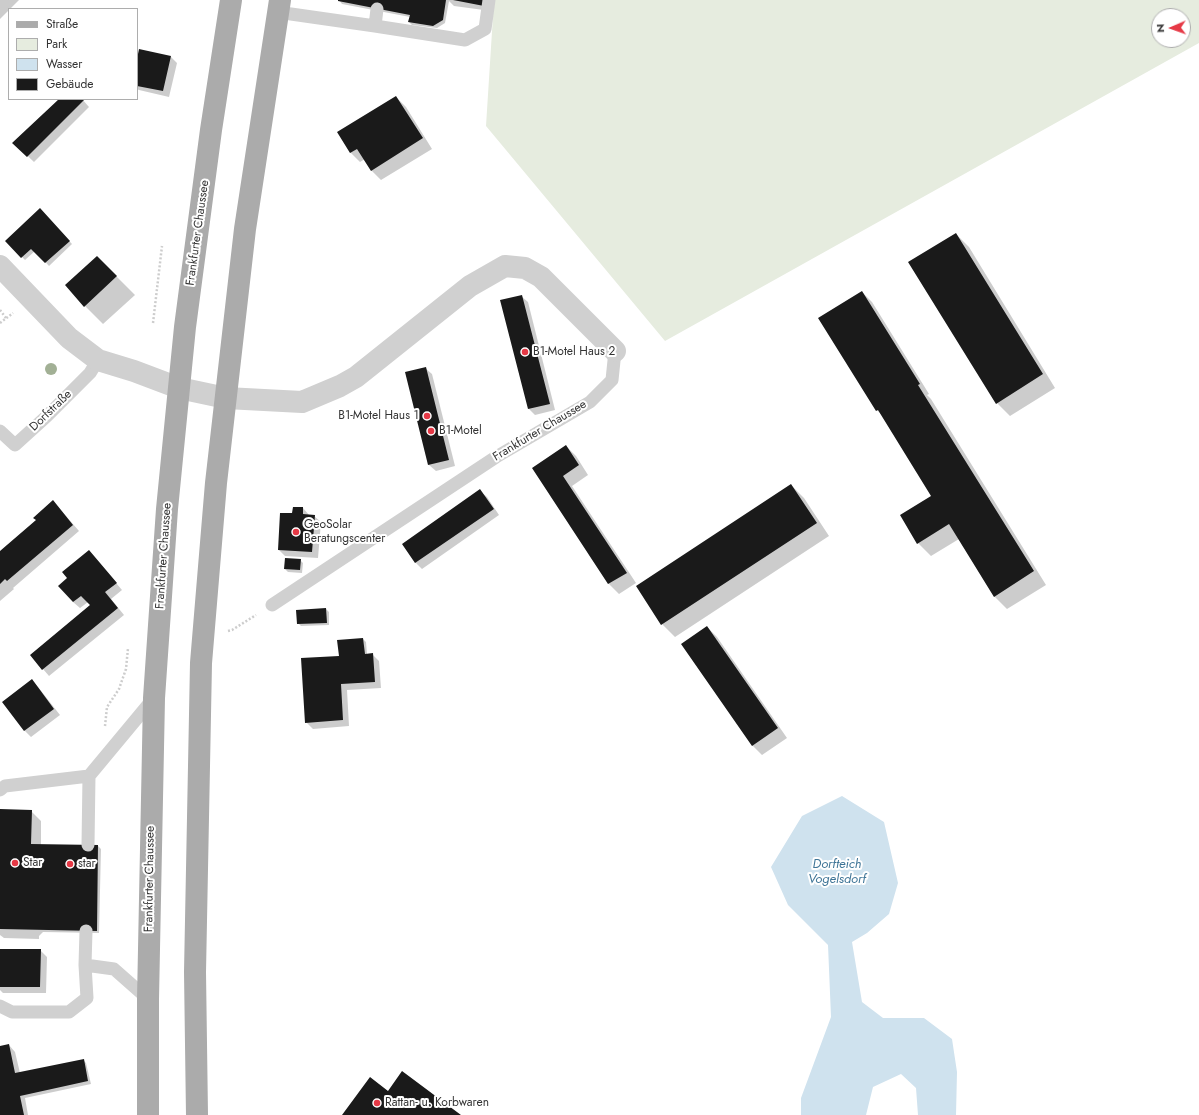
<!DOCTYPE html>
<html>
<head>
<meta charset="utf-8">
<style>
  body { margin:0 }
  #map { position:relative; width:1199px; height:1115px; overflow:hidden; background:#fff; font-family:Jost,sans-serif }
  canvas { display:block }
  .legend { position:absolute; left:8px; top:8px; width:130px; height:92px; box-sizing:border-box; background:#fff; border:1px solid #adadad; margin:0; padding:5px 7px; list-style:none; font-size:12px; color:#333 }
  .legend li { display:flex; align-items:center; gap:8px; height:20px }
  .legend b { width:20px; border:1px solid #adadad }
  .north { position:absolute; left:1151px; top:8px; width:40px; height:40px; box-sizing:border-box; background:#fff; border:1px solid #adadad; border-radius:50%; rotate:268deg; font-size:11px; font-weight:700; line-height:16px; text-align:center; color:#333 }
  .north::after { content:''; display:block; margin:auto; width:14px; height:18px; background:#e63946; clip-path:polygon(50% 0,100% 100%,50% 72%,0 100%) }
</style>
</head>
<body>
<div id="map">
<canvas width="1199" height="1115"></canvas>
<ul class="legend">
<li><b style="height:5px;background:#ababab"></b>Straße</li>
<li><b style="height:11px;background:#e6ecdf"></b>Park</li>
<li><b style="height:11px;background:#cfe2ee"></b>Wasser</li>
<li><b style="height:11px;background:#1a1a1a"></b>Gebäude</li>
</ul>
<div class="north">N</div>
</div>
<script>
const ctx = document.querySelector('canvas').getContext('2d');
ctx.lineJoin = 'round';
function fill(path, color) { ctx.fillStyle = color; ctx.fill(path, 'evenodd'); }
const toPath = rows => new Path2D(rows.map(r => 'M' + r).join(''));
function stroke(path, color, width, dash) { ctx.strokeStyle = color; ctx.lineWidth = width; ctx.lineCap = dash ? 'butt' : 'round'; ctx.setLineDash(dash || []); ctx.stroke(path); }
function write(font, color, halo, rows, align = 'center') {
  ctx.font = font + ' Jost,sans-serif'; ctx.lineWidth = 4; ctx.setLineDash([]); ctx.textBaseline = 'middle'; ctx.strokeStyle = halo; ctx.fillStyle = color; for (const [text, x, y, turn = 0] of rows) {
    ctx.save(); ctx.translate(x, y); ctx.rotate((+turn || 0) * Math.PI / 180); ctx.textAlign = isNaN(turn) ? turn : align; if (halo) ctx.strokeText(text, 0, 0); ctx.fillText(text, 0, 0); ctx.restore();
  }
}
fill(toPath([
  [494,0,1199,0,1199,43,665,341,486,126],
  [1159,16,1183,16,1183,40,1159,40]
]), '#e6ecdf');
fill(toPath([
  [842,796,884,822,898,883,889,914,867,933,852,942,862,1002,883,1018,924,1018,952,1039,957,1072,956,1115,918,1115,916,1088,901,1074,873,1087,866,1115,801,1115,801,1098,831,1017,828,945,788,905,771,867,802,816]
]), '#cfe2ee');
fill(toPath([
  [0,0,19,0,0,19],
  [339,0,492,0,491,11,454,6,449,1,445,23,437,28,412,25,409,22,410,17,342,4],
  [171,57,177,63,169,97,139,90,137,89,137,64],
  [396,97,406,107,432,149,381,180,371,170,365,159,360,162,350,152],
  [61,99,82,99,89,107,34,162,14,143],
  [40,210,72,244,49,266,35,251,25,260,6,241],
  [956,234,969,247,1055,388,1010,416,997,403],
  [97,257,135,295,103,324,85,306],
  [862,292,872,302,929,394,927,395,931,399,1046,585,1007,609,994,596,959,539,931,556,918,543,932,496,884,417,877,410],
  [521,296,528,302,555,410,535,415,529,409,501,301],
  [425,368,432,374,455,466,436,471,429,465],
  [566,446,576,456,588,475,572,486,636,583,619,594,609,584,533,468],
  [791,485,804,498,829,536,675,637,662,624],
  [480,491,487,497,499,515,422,569,416,563,403,545],
  [59,508,79,531,13,588,14,589,0,601,0,552],
  [303,508,309,515,314,516,321,522,318,558,285,556,279,550,293,514],
  [95,558,122,590,111,599,124,615,49,676,31,655,91,605,88,602,80,608,73,602],
  [300,560,303,563,302,573,288,572,285,569],
  [326,609,329,612,329,625,301,626,298,623],
  [707,627,717,637,787,738,762,755,752,745],
  [363,639,366,642,367,654,372,654,379,661,381,688,347,690,349,726,313,729,306,722],
  [32,681,38,687,60,715,31,737,25,731,4,702],
  [0,810,31,811,41,821,41,845,98,846,101,849,99,933,43,932,39,936,39,939,4,938,0,935],
  [0,950,40,950,47,957,46,993,3,993,0,990],
  [9,1045,15,1052,20,1073,83,1060,86,1063,91,1084,25,1098,28,1115,0,1115,0,1047]
]), '#0003');
fill(toPath([
  [338,0,446,0,443,20,433,26,408,22,410,15,338,1],
  [453,0,485,0,484,6],
  [139,49,171,56,163,91,137,86,137,59],
  [396,96,423,138,371,171,357,149,350,153,337,132],
  [59,99,82,99,84,100,27,157,12,143],
  [40,208,70,241,45,263,31,249,21,258,5,241],
  [956,233,1043,374,996,404,908,262],
  [97,256,117,276,84,307,65,285],
  [862,291,920,384,918,385,1034,571,994,597,949,524,917,544,900,515,931,496,878,410,876,411,818,318],
  [522,295,550,404,528,409,500,300],
  [426,367,449,460,428,465,405,372],
  [566,445,579,465,563,476,627,573,608,584,532,468],
  [791,484,817,523,661,625,636,586],
  [480,489,494,509,415,563,402,544],
  [53,500,73,525,7,581,5,579,0,584,0,551,36,520,33,518],
  [293,507,303,507,303,514,315,515,312,552,278,550,280,513,292,513],
  [89,550,117,583,105,592,118,608,42,670,30,655,90,605,81,596,73,602,58,586,67,578,62,572],
  [285,558,301,559,300,570,284,569],
  [326,608,327,623,297,624,296,610],
  [707,626,778,728,752,746,681,644],
  [363,638,365,654,373,653,375,682,341,684,343,720,305,723,301,658,339,656,337,640],
  [32,679,54,709,24,731,2,702],
  [0,809,32,810,31,844,98,845,97,931,0,929],
  [0,949,41,949,40,987,0,987],
  [9,1044,15,1073,84,1059,88,1081,20,1096,24,1115,0,1115,0,1046],
  [402,1071,461,1115,342,1115,370,1077,388,1091]
]), '#1a1a1a');
stroke(toPath([
  [0,310,6,318],
  [0,323,13,313],
  [153,323,162,246],
  [228,631,232,630,256,615],
  [105,726,107,707,119,689,126,669,128,648]
]), '#cdcdcd', 2.5, [2, 2]);
stroke(toPath([
  [277,12,375,26,377,9],
  [375,26,465,40,485,29,489,0],
  [0,431,15,445,47,416,90,373,98,360],
  [272,605,496,457,590,402,612,380,615,351],
  [0,790,5,786,89,776],
  [88,845,89,776,153,699],
  [86,931,85,965,114,969,148,999],
  [0,1006,12,1012,69,1012,87,998,85,965]
]), '#d0d0d0', 13);
stroke(toPath([
  [0,266,69,338,98,360,134,371,179,388,226,398,302,402,340,386,356,377,470,286,505,266,525,268,541,277,615,351]
]), '#d0d0d0', 22);
stroke(toPath([
  [148,1115,148,999,154,698,167,509,185,327,211,130,231,0],
  [197,1115,195,972,201,663,216,483,245,229,280,0]
]), '#ababab', 22);
ctx.fillStyle = '#a2b095';
for (const [x, y] of [
  [51,369]
]) { ctx.beginPath(); ctx.arc(x, y, 6, 0, 2 * Math.PI); ctx.fill(); }
for (const [x, y, r, color] of [
  [525,352,4,"#e63946"],
  [427,416,4,"#e63946"],
  [431,431,4,"#e63946"],
  [296,532,4,"#e63946"],
  [15,863,4,"#e63946"],
  [70,864,4,"#e63946"],
  [377,1103,4,"#e63946"]
]) { const dot = new Path2D(); dot.arc(x, y, r, 0, 2 * Math.PI); ctx.fillStyle = color; ctx.fill(dot); stroke(dot, '#fff', 1.5); }
write('12px', '#333', '#fff', [
  ["Frankfurter Chaussee",198,233,-82],
  ["Dorfstraße",51,411,-44],
  ["Frankfurter Chaussee",540,431,-31],
  ["Frankfurter Chaussee",164,556,-86],
  ["Frankfurter Chaussee",150,879,-89]
]);
write('12px', '#333', '#fff', [
  ["B1-Motel Haus 2",533,352],
  ["B1-Motel Haus 1",419,416,"right"],
  ["B1-Motel",439,431],
  ["GeoSolar",304,525],
  ["Beratungscenter",304,539],
  ["Star",23,863],
  ["star",78,864],
  ["Rattan- u. Korbwaren",385,1103]
], 'left');
write('italic 13px', '#3f7597', '#fff', [
  ["Dorfteich",837,865],
  ["Vogelsdorf",837,880]
]);
</script>
</body>
</html>
